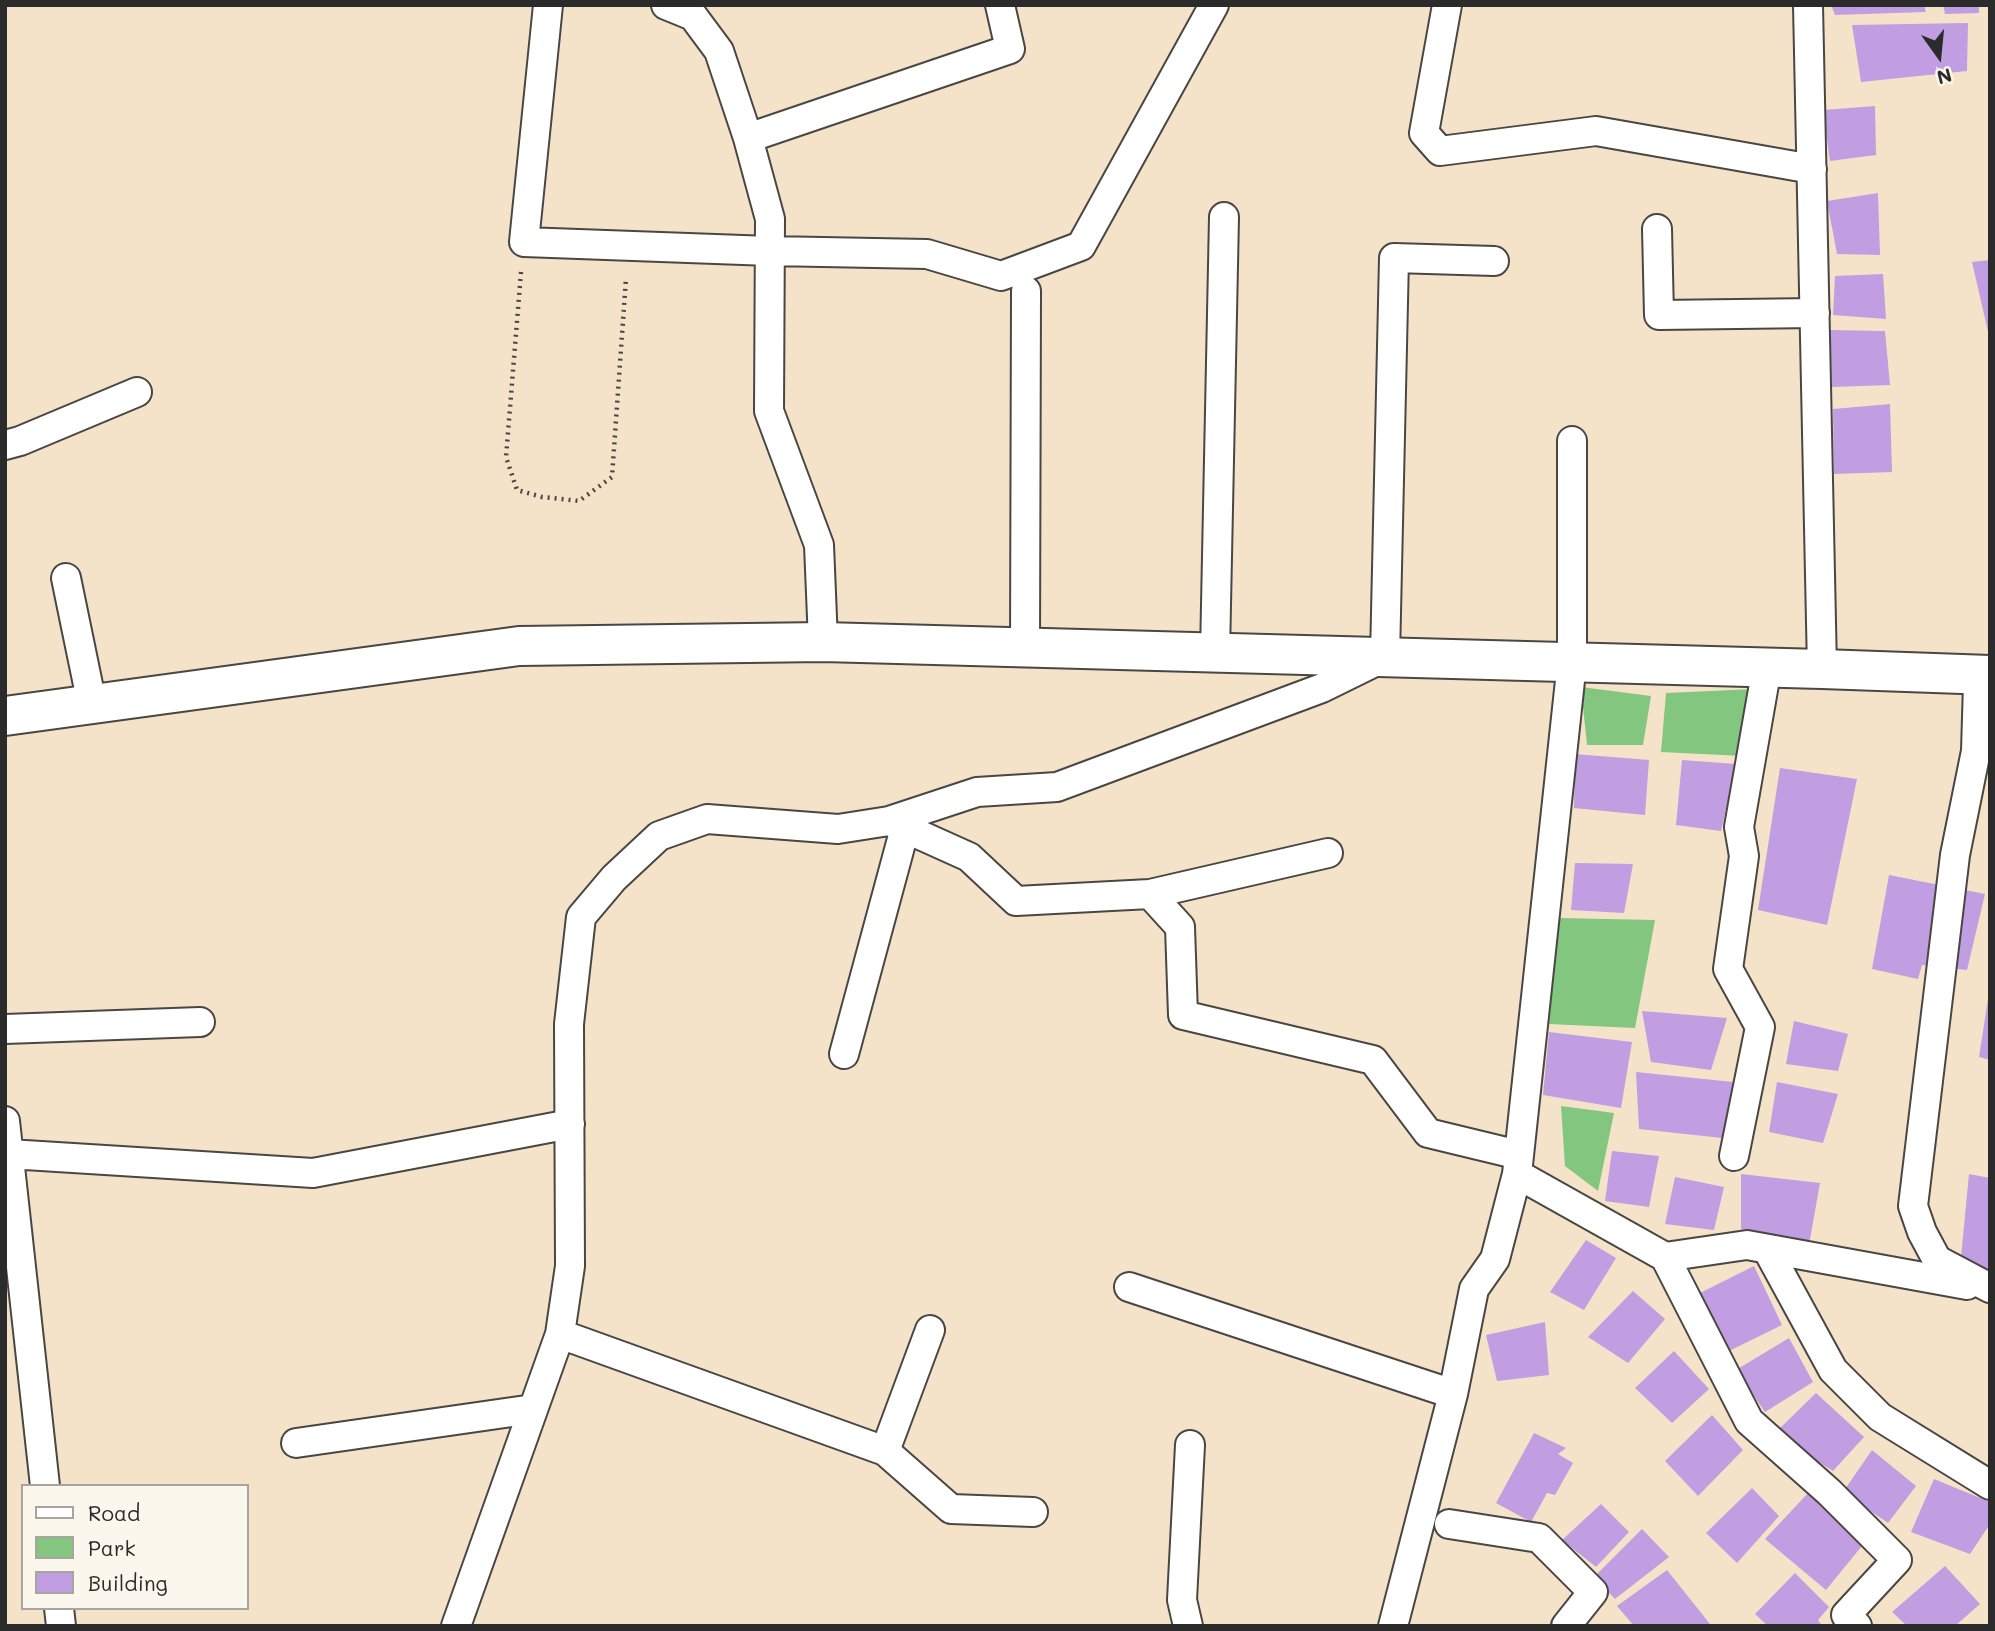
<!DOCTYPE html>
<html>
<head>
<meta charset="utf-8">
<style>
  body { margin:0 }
  #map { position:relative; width:1995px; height:1631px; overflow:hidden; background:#f5e3c9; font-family:Mali,sans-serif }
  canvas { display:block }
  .frame { position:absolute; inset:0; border:7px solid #2b2b2b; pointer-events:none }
  .legend { position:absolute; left:21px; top:1484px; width:228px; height:126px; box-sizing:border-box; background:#fbf7ec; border:2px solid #a8a59f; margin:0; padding:9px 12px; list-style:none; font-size:21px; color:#2b2b2b }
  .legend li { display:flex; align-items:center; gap:14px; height:35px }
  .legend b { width:35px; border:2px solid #a8a59f }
  .north { position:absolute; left:1904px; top:21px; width:70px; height:70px; -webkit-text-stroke:5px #fbf7ec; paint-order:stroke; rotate:165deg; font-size:19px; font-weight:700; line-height:28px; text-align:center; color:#2b2b2b }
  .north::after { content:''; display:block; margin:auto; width:24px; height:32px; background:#2b2b2b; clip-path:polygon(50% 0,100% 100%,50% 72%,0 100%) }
</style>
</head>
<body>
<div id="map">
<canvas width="1995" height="1631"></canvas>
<div class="frame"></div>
<ul class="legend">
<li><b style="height:9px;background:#fff"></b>Road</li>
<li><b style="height:19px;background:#82c67f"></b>Park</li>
<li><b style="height:19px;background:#c19de1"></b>Building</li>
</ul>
<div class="north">N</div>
</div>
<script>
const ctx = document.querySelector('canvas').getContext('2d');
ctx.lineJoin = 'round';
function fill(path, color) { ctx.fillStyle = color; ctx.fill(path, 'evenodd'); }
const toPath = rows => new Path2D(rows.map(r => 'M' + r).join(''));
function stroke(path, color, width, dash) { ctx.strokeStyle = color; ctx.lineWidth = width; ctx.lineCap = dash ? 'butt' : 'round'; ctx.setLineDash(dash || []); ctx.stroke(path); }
fill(toPath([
  [1581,687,1651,696,1643,745,1587,745],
  [1755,689,1743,756,1661,752,1666,693],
  [1558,918,1655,920,1635,1028,1549,1024],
  [1561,1106,1614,1113,1598,1191,1565,1166]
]), '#82c67f');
fill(toPath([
  [1831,5,1924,5,1926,12,1835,15],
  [1943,5,1979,5,1979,13,1945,14],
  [1968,23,1967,71,1861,82,1852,25],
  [1875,106,1876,155,1830,161,1823,110],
  [1878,193,1880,255,1837,254,1827,201],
  [1990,260,1990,336,1989,336,1972,262],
  [1883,274,1886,319,1833,315,1835,276],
  [1828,330,1885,331,1890,385,1832,387],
  [1890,404,1892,472,1834,474,1833,409],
  [1575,754,1649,760,1645,815,1574,808],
  [1682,760,1736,764,1721,831,1676,825],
  [1780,768,1857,779,1827,925,1758,910],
  [1575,863,1633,864,1624,913,1571,910],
  [1889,875,1985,894,1967,970,1922,965,1918,979,1872,969],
  [1988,999,1990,999,1990,1060,1979,1057],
  [1642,1011,1727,1018,1711,1070,1651,1062],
  [1794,1021,1848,1034,1838,1071,1786,1064],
  [1549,1032,1632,1042,1621,1108,1543,1095],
  [1636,1072,1733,1082,1722,1138,1639,1129],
  [1777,1082,1838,1094,1823,1143,1769,1132],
  [1612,1151,1659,1156,1649,1207,1605,1201],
  [1741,1174,1820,1183,1809,1245,1741,1229],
  [1969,1174,1990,1178,1990,1270,1961,1257],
  [1675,1177,1724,1187,1714,1230,1665,1224],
  [1586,1240,1616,1258,1584,1310,1550,1292],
  [1754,1266,1782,1325,1729,1351,1700,1293],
  [1633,1291,1665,1319,1628,1363,1588,1337],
  [1545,1322,1549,1375,1497,1381,1486,1335],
  [1789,1338,1813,1382,1765,1412,1736,1370],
  [1674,1351,1709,1389,1672,1423,1635,1388],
  [1816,1393,1864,1437,1833,1471,1774,1434],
  [1712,1415,1743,1450,1698,1496,1665,1461],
  [1534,1433,1566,1448,1558,1454,1573,1463,1555,1495,1547,1493,1531,1522,1496,1503],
  [1872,1450,1916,1486,1888,1523,1843,1492],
  [1934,1479,1990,1502,1990,1524,1970,1554,1911,1532],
  [1752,1488,1779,1516,1737,1563,1706,1533],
  [1810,1491,1866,1541,1826,1590,1765,1539],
  [1601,1504,1629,1532,1596,1567,1562,1540],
  [1642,1529,1669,1557,1615,1599,1594,1577],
  [1945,1566,1980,1604,1955,1626,1907,1626,1892,1612],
  [1667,1570,1710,1624,1708,1626,1634,1626,1617,1606],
  [1795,1573,1829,1607,1818,1620,1822,1626,1768,1626,1755,1614]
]), '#c19de1');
const street = toPath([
  [548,5,524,242,770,251,927,254,1001,276,1081,246,1214,5],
  [666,5,693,16,719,51,748,138,770,219,769,411,819,545,823,642],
  [1447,5,1424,133,1440,151,1596,131,1812,169],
  [1808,5,1822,669],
  [748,138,1010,49,1000,5],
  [1657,229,1659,315,1815,313],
  [5,445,20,441,137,392],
  [66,578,92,704],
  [1025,648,1026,291],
  [1215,653,1224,217],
  [1984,676,1978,684,1976,751,1955,855,1913,1206,1922,1232,1937,1260,1990,1288],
  [889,821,969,857,1016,901,1150,894,1180,927,1183,1015,1373,1060,1428,1133,1519,1155],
  [1150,894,1328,853],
  [5,1029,200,1022],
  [844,1054,905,828],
  [5,1121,45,1486],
  [9,1154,313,1173,570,1124],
  [1734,1156,1760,1027,1728,969,1744,856,1739,827,1767,667],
  [1517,1174,1665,1257,1747,1245,1967,1285],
  [1767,1249,1833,1370,1880,1417,1990,1485],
  [1665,1257,1749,1421,1829,1492,1897,1560,1846,1615,1857,1626],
  [1129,1287,1453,1394],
  [560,1334,885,1451,951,1509,1033,1512],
  [296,1443,533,1409],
  [885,1451,930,1330],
  [1449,1524,1539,1538,1593,1592,1566,1626],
  [59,1608,61,1626],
  [456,1626,560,1334,570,1266,569,1024,581,917,614,878,659,836,707,819,838,829,889,821,977,792,1057,787,1322,688,1385,657,1394,258,1494,261],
  [1188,1626,1182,1600,1190,1445],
  [1393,1626,1453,1394,1474,1289,1495,1259,1517,1174,1572,662,1572,441]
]);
const secondary = toPath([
  [5,716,519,646,823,642,1822,669,1990,675]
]);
stroke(street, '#494743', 32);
stroke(secondary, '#494743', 42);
stroke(toPath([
  [521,272,506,457,517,490,542,497,579,501,612,477,626,278]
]), '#494743', 4.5, [2, 5]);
stroke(street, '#fff', 28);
stroke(secondary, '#fff', 38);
</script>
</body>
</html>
